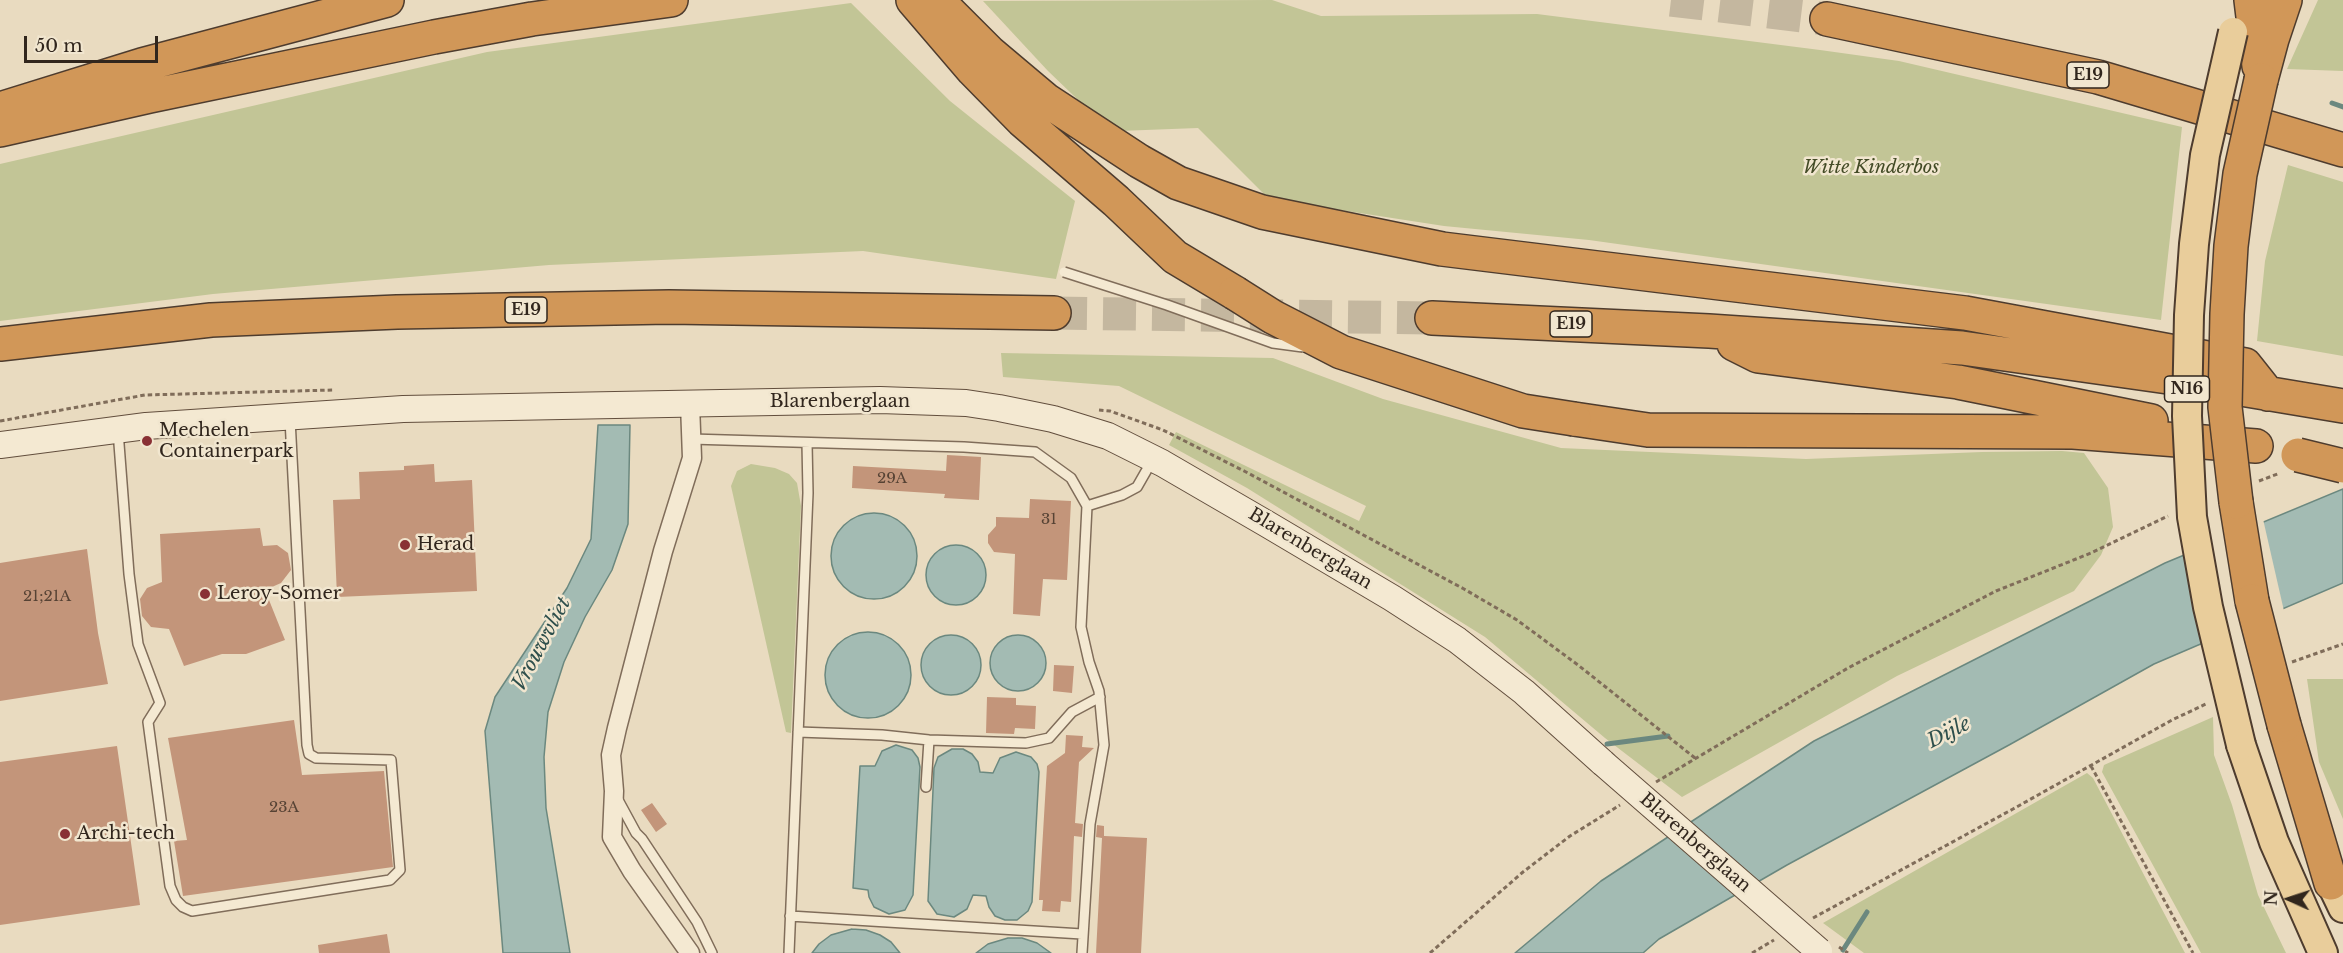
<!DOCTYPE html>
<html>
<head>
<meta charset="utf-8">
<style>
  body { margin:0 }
  #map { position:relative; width:2343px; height:953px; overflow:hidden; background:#e9dbc0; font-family:"Libre Baskerville",serif }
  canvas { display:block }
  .north { position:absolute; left:2259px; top:869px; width:60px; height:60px; -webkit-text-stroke:4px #f1e6cf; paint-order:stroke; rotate:273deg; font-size:16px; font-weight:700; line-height:24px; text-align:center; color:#31261d }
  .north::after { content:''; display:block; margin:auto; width:21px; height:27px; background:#31261d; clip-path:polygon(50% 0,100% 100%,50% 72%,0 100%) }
  .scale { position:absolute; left:24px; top:36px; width:134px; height:27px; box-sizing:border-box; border:3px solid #31261d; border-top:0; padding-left:8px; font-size:18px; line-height:21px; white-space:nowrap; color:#31261d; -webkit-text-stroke:4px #f1e6cf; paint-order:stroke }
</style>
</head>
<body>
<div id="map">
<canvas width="2343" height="953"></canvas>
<div class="north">N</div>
<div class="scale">50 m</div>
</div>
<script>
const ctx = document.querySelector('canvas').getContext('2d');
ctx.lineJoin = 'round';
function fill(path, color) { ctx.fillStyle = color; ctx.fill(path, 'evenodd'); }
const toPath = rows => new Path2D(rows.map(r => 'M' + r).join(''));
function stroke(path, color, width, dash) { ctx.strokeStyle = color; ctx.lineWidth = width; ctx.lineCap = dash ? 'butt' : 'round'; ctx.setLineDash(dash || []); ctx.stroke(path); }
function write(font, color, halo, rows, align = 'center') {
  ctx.font = font + ' "Libre Baskerville",serif'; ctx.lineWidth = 5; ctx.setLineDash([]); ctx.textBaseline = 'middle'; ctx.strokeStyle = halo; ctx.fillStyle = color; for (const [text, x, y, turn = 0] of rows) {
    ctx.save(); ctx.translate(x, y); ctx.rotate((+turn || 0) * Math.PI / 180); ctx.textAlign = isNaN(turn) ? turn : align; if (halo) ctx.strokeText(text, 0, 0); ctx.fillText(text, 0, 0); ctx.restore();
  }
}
fill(toPath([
  [1272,0,1321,16,1537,14,1820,50,1899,61,2182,127,2161,320,1589,240,1444,226,1269,199,1198,128,1119,131,1098,119,1048,71,983,1],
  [2318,0,2343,0,2343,71,2287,69],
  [851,3,950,101,1075,201,1056,279,863,251,549,265,213,294,0,321,0,164,487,52],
  [2288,165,2343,182,2343,356,2257,341,2265,261],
  [1001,353,1273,358,1383,399,1561,448,1806,459,1982,452,2062,451,2084,453,2108,488,2113,527,2101,555,2074,591,1897,676,1682,797,1605,738,1485,637,1247,488,1169,445,1176,432,1359,521,1366,506,1119,386,1003,377],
  [751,464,775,468,789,474,797,483,801,506,791,733,786,732,731,486,737,471],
  [2307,679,2343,679,2343,819,2319,762],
  [2213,717,2214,755,2232,805,2258,895,2286,953,2201,953,2102,772,2104,765],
  [2087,773,2093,778,2185,953,1864,953,1823,923]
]), '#c2c596');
const water = toPath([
  [598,425,630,425,628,524,612,570,585,617,564,662,548,712,544,757,546,808,570,953,503,953,485,731,495,697,567,588,591,539,598,425],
  [2343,489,2343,583,2154,664,2009,745,1787,865,1659,939,1643,953,1515,953,1601,881,1814,741,2165,563,2343,489],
  '831 556a43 43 0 1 1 86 0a43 43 0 1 1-86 0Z',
  '926 575a30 30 0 1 1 60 0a30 30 0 1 1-60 0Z',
  '825 675a43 43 0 1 1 86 0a43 43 0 1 1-86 0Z',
  '921 665a30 30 0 1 1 60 0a30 30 0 1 1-60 0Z',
  '990 663a28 28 0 1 1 56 0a28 28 0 1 1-56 0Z',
  [896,745,912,750,918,758,920,767,913,895,905,910,889,914,874,907,869,897,868,890,853,888,860,766,875,766,882,751,896,745],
  [952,749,963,749,972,754,978,762,980,772,993,773,1000,758,1016,752,1031,757,1037,764,1039,772,1032,902,1028,911,1017,920,1005,920,995,916,989,907,986,896,973,895,967,909,954,917,937,914,928,901,934,768,938,757,952,749],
  [852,929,866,930,880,935,891,942,900,953,812,953,819,944,831,935,852,929],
  [1008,938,1022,938,1037,943,1051,953,976,953,988,944,1008,938]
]);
fill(water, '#a3bbb3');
stroke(water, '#6b887f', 1.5);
fill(toPath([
  [2263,519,2284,611,2206,645,2188,550]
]), '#e9dbc0');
stroke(toPath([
  [2332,103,2343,107],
  [1607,744,1668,736],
  [1843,950,1867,912]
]), '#6b887f', 5);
fill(toPath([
  [947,455,981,457,979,500,944,498,945,494,852,488,853,466,946,471],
  [434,464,435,482,472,480,477,591,337,597,333,500,360,499,359,472,404,470,404,466],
  [1030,499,1071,501,1067,580,1043,579,1040,616,1013,614,1015,554,994,552,988,543,988,535,996,526,996,517,1029,518],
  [260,528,263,546,277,545,288,553,291,570,281,583,265,590,285,640,246,654,222,654,184,666,169,629,151,627,142,616,140,599,147,588,162,582,160,534],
  [87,549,98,633,108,684,0,701,0,563],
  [1054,665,1074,666,1072,693,1053,691],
  [987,697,1016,698,1016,705,1036,706,1035,729,1015,728,1014,734,986,733],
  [294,720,302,775,384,771,393,867,183,896,174,841,187,840,168,738],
  [1066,735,1083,736,1082,747,1094,748,1079,762,1075,823,1083,824,1082,837,1074,836,1071,902,1061,901,1060,912,1042,911,1043,900,1039,900,1047,766,1065,753],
  [117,746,140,905,0,925,0,762],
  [652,803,667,824,656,832,641,810],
  [1097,825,1104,826,1104,836,1147,838,1141,953,1096,953,1102,838,1096,837],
  [387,934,390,953,319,953,318,945]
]), '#c3957a');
stroke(toPath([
  [1671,0,1827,19],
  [1054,313,1432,318]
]), '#c4b79f', 33, [33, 16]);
const lane = toPath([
  [118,431,129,574,138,644,160,703,148,722,170,886,176,900,183,907,192,911,390,880,400,870,391,760,316,758,309,754,307,745,290,419],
  [691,439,964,447,1035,452,1071,478,1087,506],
  [798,732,882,735,929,740,1026,743,1049,738,1072,712,1100,697],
  [926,787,929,740],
  [617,798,636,833,642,839,697,922,712,953],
  [790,916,1082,934],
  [789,953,808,493,807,443],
  [1082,953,1090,824,1104,745,1099,691,1089,662,1081,627,1087,506,1122,495,1137,487,1153,459]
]);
const street = toPath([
  [690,953,632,871,612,837,614,791,611,755,617,728,663,551,692,458,690,404]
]);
const secondary = toPath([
  [0,445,146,426,403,409,880,400,966,403,999,408,1053,419,1108,436,1162,463,1267,524,1392,598,1457,640,1524,692,1603,763]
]);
const primary = toPath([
  [2241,745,2274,842,2323,953],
  [2331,883,2343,908]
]);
const highway = toPath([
  [913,0,973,70,1022,120,1116,201,1175,257,1235,293],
  [937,0,989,52,1046,100,1139,161,1178,183,1262,212,1442,249,1965,313,2245,365,2268,394],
  [2251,0,2259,66],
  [1827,19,2098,77,2343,150],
  [2261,80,2272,39,2285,0],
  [0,109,142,65,387,0],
  [0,130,150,96,434,37,532,19,671,0],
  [1432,318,1709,331,1962,348,2175,378,2343,406],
  [0,344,211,320,397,312,669,307,1054,313],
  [1734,344,1758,356,1958,382,2151,421],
  [1574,419,1648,430,2073,432,2256,446],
  [2236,502,2252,601],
  [2284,725,2331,883]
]);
stroke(lane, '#806d5a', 12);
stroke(street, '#806d5a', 21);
stroke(secondary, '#624e3d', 28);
stroke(primary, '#4e3c2e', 32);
stroke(highway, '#4e3c2e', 36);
stroke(toPath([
  [1099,410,1110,411,1163,430,1246,472,1464,589,1517,620,1578,665,1695,758],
  [0,421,145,395,333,390],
  [2259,481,2280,473],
  [2292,662,2343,644],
  [2091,766,2193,953],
  [1656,782,1848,668,1996,591,2091,553,2168,516],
  [1813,918,2013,809,2172,720,2208,703],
  [1839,947,1848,953],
  [1430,953,1523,872,1570,836,1620,805],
  [1752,953,1774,940]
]), '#806d5a', 3, [4.5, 3]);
stroke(lane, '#f4e9d2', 9);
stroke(street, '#f4e9d2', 18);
stroke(secondary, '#f4e9d2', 26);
stroke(primary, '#e9cd9b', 28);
stroke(highway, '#d19758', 33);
const laneBridge = toPath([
  [1064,272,1167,305,1273,343,1303,347]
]);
const secondaryBridge = toPath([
  [1603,763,1819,951]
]);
const primaryBridge = toPath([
  [2233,32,2205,155,2194,244,2189,315,2187,416,2192,517,2208,607,2241,745]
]);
const highwayBridge = toPath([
  [1235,293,1273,317,1341,352,1523,411,1574,419],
  [2298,455,2343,466],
  [2236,502,2225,407,2227,314,2231,246,2240,174,2261,80],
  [2252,601,2284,725]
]);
stroke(laneBridge, '#806d5a', 12, []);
stroke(secondaryBridge, '#624e3d', 28, []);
stroke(primaryBridge, '#4e3c2e', 32, []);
stroke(highwayBridge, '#4e3c2e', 36, []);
stroke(laneBridge, '#f4e9d2', 9);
stroke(secondaryBridge, '#f4e9d2', 26);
stroke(primaryBridge, '#e9cd9b', 28);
stroke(highwayBridge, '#d19758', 33);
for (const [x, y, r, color] of [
  [147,441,6,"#893034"],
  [405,545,6,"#893034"],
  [205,594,6,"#893034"],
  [65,834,6,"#893034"]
]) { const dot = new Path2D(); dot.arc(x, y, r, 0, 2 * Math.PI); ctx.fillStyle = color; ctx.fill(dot); stroke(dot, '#f1e6cf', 2); }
write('15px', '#564234', null, [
  ["29A",892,479],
  ["31",1049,520],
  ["21;21A",47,597],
  ["23A",284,808]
]);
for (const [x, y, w] of [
  [2088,75,42],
  [526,310,42],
  [1571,324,42],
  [2187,389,45]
]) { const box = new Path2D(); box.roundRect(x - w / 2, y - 13, w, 26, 4.5); ctx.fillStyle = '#f1e6cf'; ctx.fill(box); stroke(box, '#31261d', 1.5); }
write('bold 16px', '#31261d', null, [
  ["E19",2088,75],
  ["E19",526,310],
  ["E19",1571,324],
  ["N16",2187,389]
]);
write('italic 18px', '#434b26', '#f1e6cf', [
  ["Witte Kinderbos",1871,168]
]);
write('18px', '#31261d', '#f1e6cf', [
  ["Blarenberglaan",840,402],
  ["Blarenberglaan",1310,549,31],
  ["Blarenberglaan",1695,843,41]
]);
write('18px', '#31261d', '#f1e6cf', [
  ["Mechelen",159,431],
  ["Containerpark",159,452],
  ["Herad",417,545],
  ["Leroy-Somer",217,594],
  ["Archi-tech",77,834]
], 'left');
write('italic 20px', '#2e4f4c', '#f1e6cf', [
  ["Vrouwvliet",542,644,-62],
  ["Dijle",1949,733,-27]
]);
</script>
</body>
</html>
